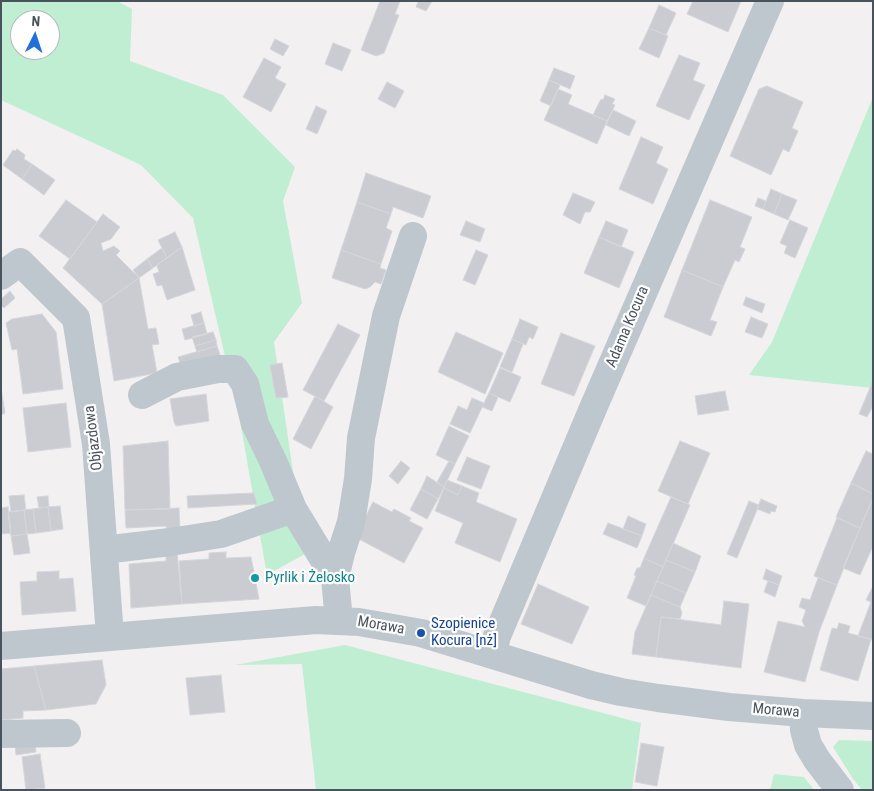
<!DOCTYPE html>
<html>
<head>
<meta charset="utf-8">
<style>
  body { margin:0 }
  #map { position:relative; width:874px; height:791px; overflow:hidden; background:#f2f0f0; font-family:"Roboto Condensed",sans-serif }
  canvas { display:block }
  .frame { position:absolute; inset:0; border:2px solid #48535d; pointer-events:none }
  .north { position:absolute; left:10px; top:10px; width:50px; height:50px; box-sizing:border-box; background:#fff; border:1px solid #b6babe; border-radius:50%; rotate:4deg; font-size:14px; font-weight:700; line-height:20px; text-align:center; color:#48535d }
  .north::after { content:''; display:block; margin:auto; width:18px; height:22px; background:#1f6fdd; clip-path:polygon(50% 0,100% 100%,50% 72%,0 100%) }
</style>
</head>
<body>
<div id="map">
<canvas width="874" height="791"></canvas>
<div class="frame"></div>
<div class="north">N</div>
</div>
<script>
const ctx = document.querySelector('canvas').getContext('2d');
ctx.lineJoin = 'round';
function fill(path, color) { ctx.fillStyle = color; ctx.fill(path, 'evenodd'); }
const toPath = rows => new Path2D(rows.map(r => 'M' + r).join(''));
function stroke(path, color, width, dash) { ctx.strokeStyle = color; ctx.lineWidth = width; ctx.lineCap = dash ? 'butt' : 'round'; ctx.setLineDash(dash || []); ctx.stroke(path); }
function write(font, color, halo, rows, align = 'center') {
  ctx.font = font + ' "Roboto Condensed",sans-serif'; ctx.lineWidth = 4.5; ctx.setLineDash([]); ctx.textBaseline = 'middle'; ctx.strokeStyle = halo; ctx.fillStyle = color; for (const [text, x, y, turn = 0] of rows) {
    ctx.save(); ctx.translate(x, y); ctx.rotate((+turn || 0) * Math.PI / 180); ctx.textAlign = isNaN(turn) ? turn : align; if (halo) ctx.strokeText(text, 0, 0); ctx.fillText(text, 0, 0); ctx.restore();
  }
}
fill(toPath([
  [1,1,117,1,132,9,130,61,223,95,295,167,283,201,302,303,274,342,305,554,267,575,240,421,193,218,141,165,1,100],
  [20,20,50,20,50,50,20,50],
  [873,97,873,388,749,375,772,342],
  [345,645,641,723,632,790,316,790,302,664,235,665],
  [839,740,873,741,873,790,862,790,853,779,833,747],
  [774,774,804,777,814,790,770,790]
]), '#c0eed3');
const building = toPath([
  [380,1,400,1,395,14,399,15,384,53,376,56,361,50,380,1],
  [417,1,432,1,426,11,416,7,418,2,417,1],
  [693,1,741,1,728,32,687,14,693,1],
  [659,5,676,13,666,35,649,28,659,5],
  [649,28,668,36,659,58,639,49,649,28],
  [275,39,289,46,283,56,270,49,275,39],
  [333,43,351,50,342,71,325,64,333,43],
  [679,55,700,63,693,80,705,85,689,120,656,106,679,55],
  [264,58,281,67,275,78,286,84,271,112,243,97,264,58],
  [554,68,575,76,570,89,549,80,554,68],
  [549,80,560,85,551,106,540,101,549,80],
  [387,82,404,91,395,108,378,99,387,82],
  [767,86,803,102,792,128,798,131,789,152,783,149,771,175,730,156,759,89,767,86],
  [558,89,572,95,568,104,607,121,597,144,544,120,558,89],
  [605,95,615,99,612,104,615,105,607,121,593,115,601,99,603,100,605,95],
  [316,106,327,111,317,134,306,129,316,106],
  [613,110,636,121,629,136,606,125,613,110],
  [641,137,663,147,656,163,668,169,653,204,619,189,641,137],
  [17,149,25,155,24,159,32,164,22,179,3,165,13,150,15,151,17,149],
  [32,164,55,180,44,195,22,179,32,164],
  [366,173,431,196,423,218,393,207,391,214,357,202,366,173],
  [771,189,782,194,774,214,763,209,771,189],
  [573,193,595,202,590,212,585,212,580,224,563,215,573,193],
  [782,194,797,200,788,220,774,214,782,194],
  [758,198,766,201,763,209,755,206,758,198],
  [66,200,97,222,70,259,39,236,66,200],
  [710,200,752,217,740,247,745,249,739,262,735,260,723,287,682,270,710,200],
  [357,202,391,214,386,228,392,231,381,264,341,250,357,202],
  [103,214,120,227,111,239,101,243,103,251,114,246,120,251,116,255,139,278,102,304,63,268,103,214],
  [790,220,808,228,795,258,784,253,787,246,780,243,790,220],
  [466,221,485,229,480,242,460,235,466,221],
  [606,221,628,230,621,247,599,237,606,221],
  [175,232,182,247,167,258,158,240,175,232],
  [599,237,634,252,619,288,584,273,599,237],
  [182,247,195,290,167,300,162,285,157,286,153,274,159,272,157,265,182,247],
  [162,248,167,258,153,268,147,259,162,248],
  [341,250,381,264,380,268,386,270,381,284,375,282,370,287,365,289,332,278,341,250],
  [476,250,488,255,475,285,463,280,476,250],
  [147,259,153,268,139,278,133,270,147,259],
  [682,270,723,287,710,320,717,322,711,336,664,317,682,270],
  [139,278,148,329,156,328,159,344,152,345,157,373,114,381,102,304,139,278],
  [10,291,15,298,4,308,1,305,1,299,10,291],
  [746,297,765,304,762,313,743,305,746,297],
  [201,312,204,323,194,326,191,315,201,312],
  [42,314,56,332,63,389,23,394,17,349,12,350,6,323,12,319,42,314],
  [751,317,768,324,762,338,745,332,751,317],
  [520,319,538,327,533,339,529,337,526,345,512,339,520,319],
  [204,323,207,334,185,340,182,329,204,323],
  [338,324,360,335,324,401,303,390,338,324],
  [213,332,216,340,195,346,192,337,213,332],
  [456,332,503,353,485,394,438,372,456,332],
  [561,333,595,346,574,396,541,384,561,333],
  [512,339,523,344,512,372,500,367,512,339],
  [216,340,217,346,197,352,195,346,216,340],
  [217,346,220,355,181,366,178,357,217,346],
  [282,363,288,397,276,398,270,365,282,363],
  [500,368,521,377,510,402,489,393,500,368],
  [872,383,873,406,867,417,859,414,872,383],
  [1,388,5,413,1,415,1,388],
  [725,391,729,410,698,415,695,396,725,391],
  [489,393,498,397,492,411,482,407,489,393],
  [206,394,209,421,176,426,174,422,170,399,206,394],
  [315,396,333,407,311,449,293,439,315,396],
  [472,398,484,403,470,433,450,424,458,406,467,410,472,398],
  [66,403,71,447,28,452,23,408,66,403],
  [449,426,469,436,455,464,436,455,449,426],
  [168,441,170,509,125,510,123,446,168,441],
  [680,441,710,453,688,504,658,491,680,441],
  [866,451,873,454,873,494,851,483,866,451],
  [467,457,490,466,481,489,457,480,467,457],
  [401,461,410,468,398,484,389,476,401,461],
  [449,461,455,464,444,487,437,482,449,461],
  [427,476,444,487,438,499,421,489,427,476],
  [447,480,462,486,458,495,444,488,447,480],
  [851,483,873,494,873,498,860,528,836,517,851,483],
  [462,486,479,493,476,502,517,519,500,562,455,543,463,523,435,511,444,488,458,495,462,486],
  [421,489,438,499,427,519,410,510,421,489],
  [254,493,257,504,188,508,187,496,254,493],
  [24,495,26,510,11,512,9,496,24,495],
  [48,496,49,507,39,508,37,497,48,496],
  [671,497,690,505,663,567,644,558,671,497],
  [873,498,873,546,860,575,843,568,873,498],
  [761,499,777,506,775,512,771,511,770,514,757,509,761,499],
  [749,501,759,505,737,558,727,554,749,501],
  [373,502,392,512,394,509,411,518,409,521,423,528,404,563,355,537,373,502],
  [60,506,63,529,51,531,48,507,60,506],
  [8,507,11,533,1,534,1,508,8,507],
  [48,507,51,531,36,533,33,509,48,507],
  [179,508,180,529,167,530,166,526,126,528,125,510,179,508],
  [33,509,36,533,27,534,24,510,33,509],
  [24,510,27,534,11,536,8,512,24,510],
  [628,516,646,524,642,536,623,529,628,516],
  [837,518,860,528,837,585,814,576,837,518],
  [608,523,642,536,637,548,603,534,608,523],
  [27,534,30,553,14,555,11,536,27,534],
  [673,543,701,556,695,572,666,560,673,543],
  [177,552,182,604,131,608,129,564,166,561,166,553,177,552],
  [226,552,226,558,251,557,259,599,182,604,179,561,209,559,209,553,226,552],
  [644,558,663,567,646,606,627,598,636,576,634,575,637,568,640,568,644,558],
  [666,560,695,572,686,593,657,581,666,560],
  [766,569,782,576,779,585,763,579,766,569],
  [59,571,59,579,73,578,76,611,22,615,20,582,37,581,37,572,59,571],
  [818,578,837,585,819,632,805,682,764,672,778,621,805,627,802,621,806,610,799,607,802,598,810,600,818,578],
  [657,581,686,593,680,607,651,595,657,581],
  [768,581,779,585,775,597,764,592,768,581],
  [538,584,589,607,572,644,521,624,538,584],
  [873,586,873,640,858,636,871,602,866,600,873,586],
  [651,595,680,607,682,613,680,619,661,617,656,657,632,654,635,632,651,595],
  [724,601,749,604,741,668,656,657,661,617,721,625,724,601],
  [839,623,850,626,848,633,871,639,858,681,820,670,832,628,837,629,839,623],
  [102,660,106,685,96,704,46,710,34,666,102,660],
  [34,666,46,710,23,711,23,718,1,720,1,669,34,666],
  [221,675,225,712,190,715,186,678,221,675],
  [35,741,36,752,16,755,15,744,35,741],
  [641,743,664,747,657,786,635,782,641,743],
  [40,754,45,788,26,790,22,757,40,754]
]);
fill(building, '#caccd2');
stroke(building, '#d4d6db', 1);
stroke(toPath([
  [1,276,20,262,76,318,96,444,110,637],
  [142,395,177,377,218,369,235,369,245,384,255,424,273,461,293,509],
  [104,550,170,542,221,534,293,509,335,578],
  [339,621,335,578,341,553,351,522,358,479,361,438,386,316,413,236],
  [1,646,316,620,359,622,421,633,591,685,621,692,658,698,729,707,803,713,873,716],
  [492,655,497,636,594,406,770,1],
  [803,713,804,730,808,745,817,760,840,790],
  [1,734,67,733]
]), '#bec7ce', 28);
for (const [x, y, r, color] of [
  [255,578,5,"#0f9aa8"],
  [421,633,5,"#1a4fb4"]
]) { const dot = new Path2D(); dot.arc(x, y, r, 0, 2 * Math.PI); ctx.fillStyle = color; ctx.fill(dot); stroke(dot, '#fff', 2); }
write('15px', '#48535d', '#fff', [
  ["Adama Kocura",628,327,-67],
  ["Objazdowa",94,438,-97],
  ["Morawa",381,626,10],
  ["Morawa",776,711,5]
]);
write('15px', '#0d838f', '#fff', [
  ["Pyrlik i Żelosko",265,578]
], 'left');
write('15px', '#164399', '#fff', [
  ["Szopienice",431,624],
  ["Kocura [nż]",431,641]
], 'left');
</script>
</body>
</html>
